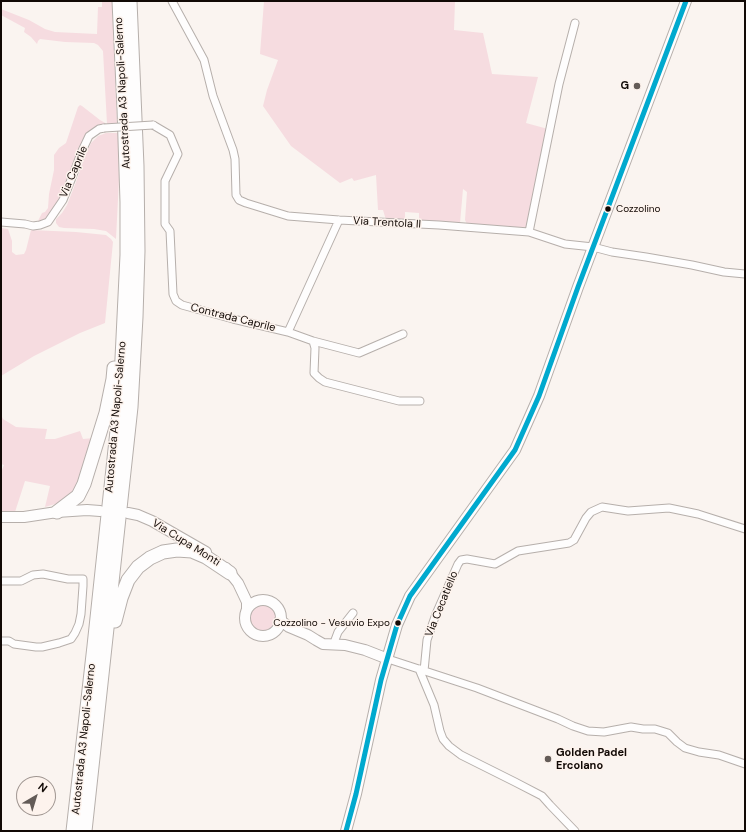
<!DOCTYPE html>
<html>
<head>
<meta charset="utf-8">
<style>
  body { margin:0 }
  #map { position:relative; width:746px; height:832px; overflow:hidden; background:#faf4f0; font-family:"DM Sans",sans-serif }
  canvas { display:block }
  .frame { position:absolute; inset:0; border:2px solid #110905; pointer-events:none }
  .north { position:absolute; left:16px; top:776px; width:40px; height:40px; box-sizing:border-box; background:#fdf3ed; border:1px solid #9f9590; border-radius:50%; rotate:38deg; font-size:11px; font-weight:700; line-height:16px; text-align:center; color:#110905 }
  .north::after { content:''; display:block; margin:auto; width:14px; height:18px; background:#635b57; clip-path:polygon(50% 0,100% 100%,50% 72%,0 100%) }
</style>
</head>
<body>
<div id="map">
<canvas width="746" height="832"></canvas>
<div class="frame"></div>
<div class="north">N</div>
</div>
<script>
const ctx = document.querySelector('canvas').getContext('2d');
ctx.lineJoin = 'round';
function fill(path, color) { ctx.fillStyle = color; ctx.fill(path, 'evenodd'); }
const toPath = rows => new Path2D(rows.map(r => 'M' + r).join(''));
function stroke(path, color, width, dash) { ctx.strokeStyle = color; ctx.lineWidth = width; ctx.lineCap = dash ? 'butt' : 'round'; ctx.setLineDash(dash || []); ctx.stroke(path); }
function write(font, color, halo, rows, align = 'center') {
  ctx.font = font + ' "DM Sans",sans-serif'; ctx.lineWidth = 3; ctx.setLineDash([]); ctx.textBaseline = 'middle'; ctx.strokeStyle = halo; ctx.fillStyle = color; for (const [text, x, y, turn = 0] of rows) {
    ctx.save(); ctx.translate(x, y); ctx.rotate((+turn || 0) * Math.PI / 180); ctx.textAlign = isNaN(turn) ? turn : align; if (halo) ctx.strokeText(text, 0, 0); ctx.fillText(text, 0, 0); ctx.restore();
  }
}
fill(toPath([
  [102,1,112,1,117,123,107,124,99,128,81,145,58,205,46,219,38,221,42,213,45,212,48,208,49,194,54,170,54,155,59,148,66,143,78,107,80,105,82,106,100,120,107,124,103,51,98,45,94,43,65,42,40,39,38,41,37,44,31,37,24,32,25,28,1,15,1,9,29,20,45,29,55,32,97,34,98,7,102,7],
  [264,1,455,1,454,30,483,33,492,74,538,77,526,123,548,129,526,231,467,224,465,220,467,192,463,189,460,223,419,221,419,213,405,212,405,220,386,220,383,210,378,210,376,175,354,181,352,178,340,183,291,146,263,106,267,90,278,60,260,54],
  [106,133,118,133,119,179,116,239,106,231,94,229,64,228,59,227,56,223,56,219,62,213,67,205,76,182,86,154,91,143,98,136],
  [1,228,8,229,12,241,12,252,16,255,24,254,26,250,31,230,76,232,106,235,111,239,113,242,105,323,80,333,34,356,1,376],
  [1,415,3,419,16,427,47,429,45,439,55,439,80,431,83,439,94,438,90,453,73,493,59,503,45,507,50,486,25,481,15,512,1,512,1,472,4,465,1,464],
  '249 618a14 14 0 1 1 28 0a14 14 0 1 1-28 0Z'
]), '#f6dce0');
const street = toPath([
  [172,1,204,60,213,96,233,150,235,159,236,195,239,200,246,203,288,216,339,220,439,225,529,232,565,244,593,247,612,252,646,257,692,265,724,272,745,274],
  [153,125,170,135,178,154,165,181,165,224,170,231,173,294,176,301,182,305,233,319,288,332,339,220],
  [1,222,25,224,33,226,40,225,48,222,63,200,73,175,81,153,89,136,99,129,104,128],
  [529,232,559,84,575,23],
  [288,332,313,341,359,353,403,334],
  [313,341,315,348,314,373,319,378,325,382,399,401,420,401],
  [1,581,21,581,33,575,43,574,68,579,83,579,83,586,81,614,79,624,75,633,71,639,59,643,42,647,36,647,14,644,9,641,1,641],
  [336,644,335,640,338,632,353,613],
  [388,659,477,688,558,719,573,726,588,731,604,732,631,727,643,729,655,729,668,733,677,742,685,748,699,752,719,755,745,764],
  [419,669,434,705,440,731,443,739,449,746,461,755,515,782,542,796,550,805,575,831],
  [424,671,427,640,436,614,458,564,461,560,467,559,495,564,518,551,569,543,574,540,586,518,591,512,602,507,628,511,669,508,698,514,745,529]
]);
const secondary = toPath([
  [128,513,138,515,152,521,206,552],
  [1,517,24,517,57,512,87,510,100,511],
  [226,568,238,583,247,602,247,608],
  '245 618a18 18 0 1 1 36 0a18 18 0 1 1-36 0Z',
  [280,620,289,627,308,635,316,640,323,644,345,645,365,650,388,659],
  [346,831,356,794,381,680,397,625,410,596,515,450,539,396,578,287,686,1]
]);
const highway = toPath([
  [57,512,78,496,84,484,106,413,113,379,114,368],
  [115,621,121,598,128,580,138,567,150,558,163,552,177,550,192,551,206,557,230,573],
  [73,831,94,646,119,412,121,379,127,255,127,202,124,109,119,1],
  [85,831,131,407,136,317,138,251,137,166,130,1]
]);
stroke(street, '#b6afab', 9);
stroke(secondary, '#b6afab', 12);
stroke(highway, '#b6afab', 15);
stroke(street, '#fefdfd', 7);
stroke(secondary, '#fefdfd', 10);
stroke(highway, '#fefdfd', 13);
const streetBridge = toPath([
  [104,128,153,125]
]);
stroke(streetBridge, '#b6afab', 9, []);
stroke(streetBridge, '#fefdfd', 7);
stroke(toPath([
  [346,831,356,794,381,680,397,625,410,596,515,450,539,396,578,287,686,1]
]), '#00a9ce', 5);
for (const [x, y, r, color] of [
  [637,86,4,"#635b57"],
  [608,209,3.5,"#110905"],
  [398,623,3.5,"#110905"],
  [548,759,4,"#635b57"]
]) { const dot = new Path2D(); dot.arc(x, y, r, 0, 2 * Math.PI); ctx.fillStyle = color; ctx.fill(dot); stroke(dot, '#fdf3ed', 1.5); }
write('10px', '#110905', '#fdf3ed', [
  ["Cozzolino",616,209],
  ["Cozzolino - Vesuvio Expo",390,623,"right"]
], 'left');
write('bold 11px', '#110905', '#fdf3ed', [
  ["G",629,86],
  ["Golden Padel",556,753,"left"],
  ["Ercolano",556,766,"left"]
], 'right');
write('11px', '#110905', '#fdf3ed', [
  ["Autostrada A3 Napoli-Salerno",123,93,-93],
  ["Via Caprile",74,172,-67],
  ["Via Trentola II",387,223,3],
  ["Contrada Caprile",233,318,14],
  ["Autostrada A3 Napoli-Salerno",116,417,-85],
  ["Via Cupa Monti",186,543,32],
  ["Via Cecatiello",442,604,-68],
  ["Autostrada A3 Napoli-Salerno",84,739,-84]
]);
</script>
</body>
</html>
